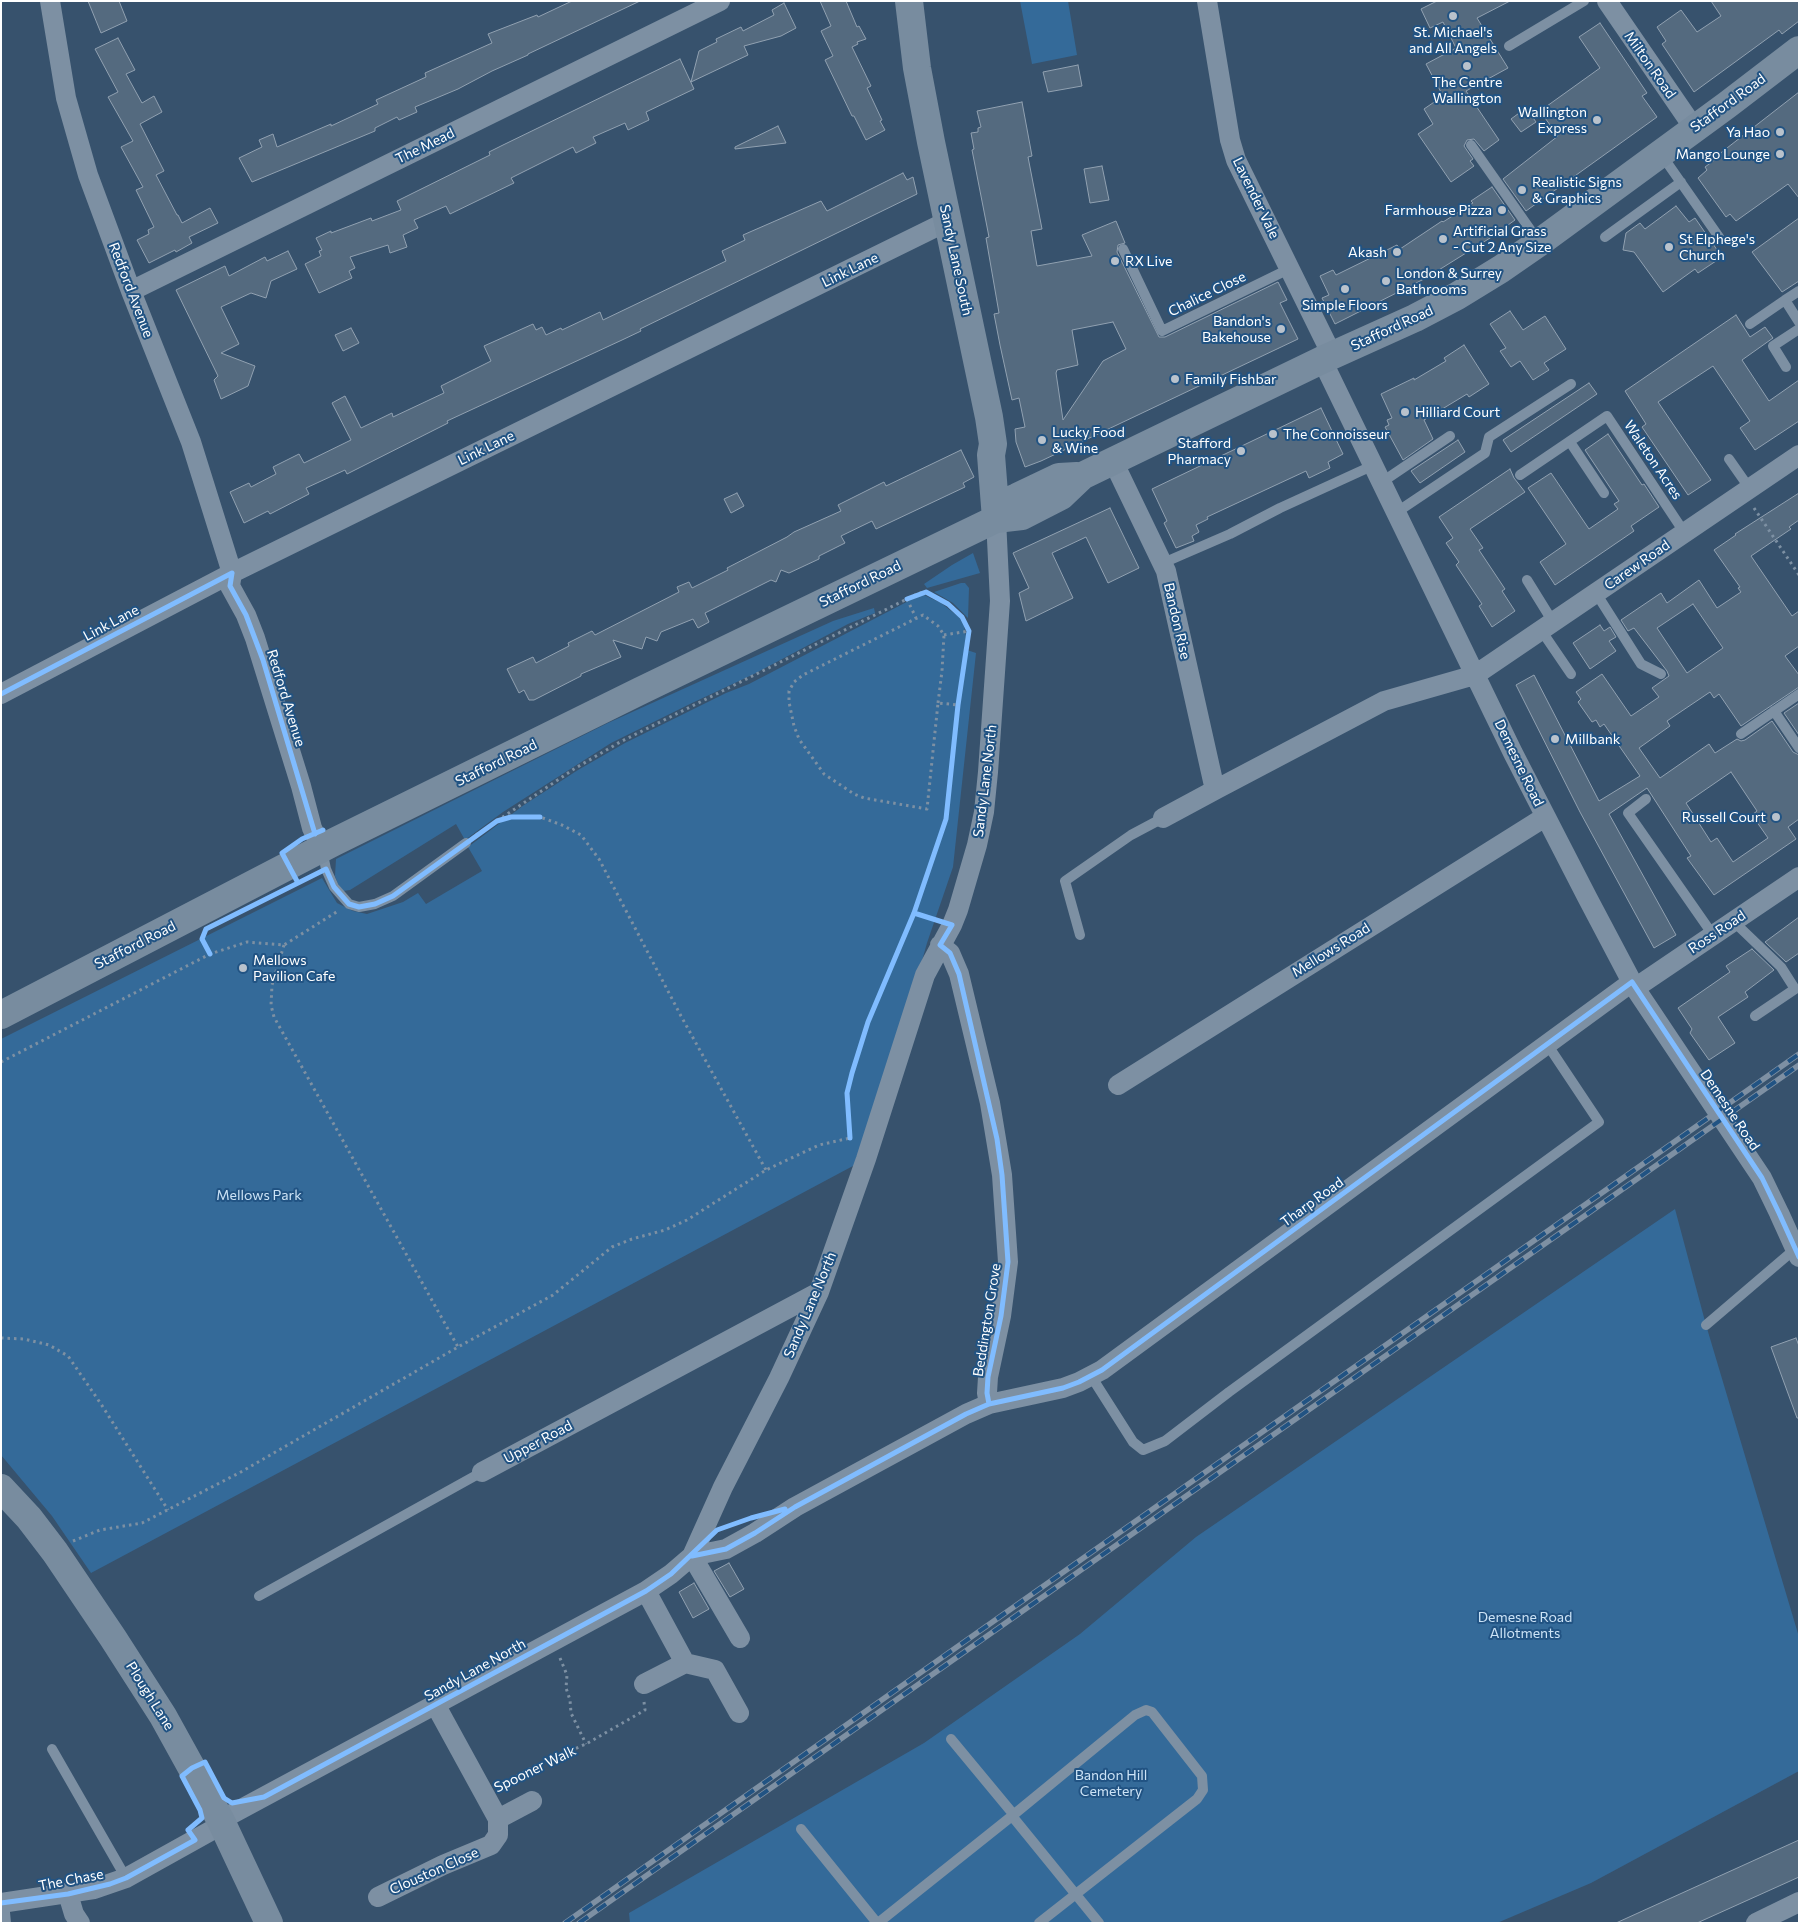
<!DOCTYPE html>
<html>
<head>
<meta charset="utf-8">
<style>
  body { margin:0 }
  #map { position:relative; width:1800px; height:1924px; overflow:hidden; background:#37526d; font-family:Commissioner,sans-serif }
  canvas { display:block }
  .frame { position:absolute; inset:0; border:2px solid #fff; pointer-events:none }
</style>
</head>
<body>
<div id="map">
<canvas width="1800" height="1924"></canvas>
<div class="frame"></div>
</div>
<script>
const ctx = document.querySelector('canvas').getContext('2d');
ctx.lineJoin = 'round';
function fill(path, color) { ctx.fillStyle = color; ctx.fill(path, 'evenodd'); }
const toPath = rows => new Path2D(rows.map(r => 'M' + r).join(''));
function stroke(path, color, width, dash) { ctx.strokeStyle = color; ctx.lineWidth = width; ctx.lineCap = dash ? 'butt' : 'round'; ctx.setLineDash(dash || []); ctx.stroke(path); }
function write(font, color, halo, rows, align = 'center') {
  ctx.font = font + ' Commissioner,sans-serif'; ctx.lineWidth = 4; ctx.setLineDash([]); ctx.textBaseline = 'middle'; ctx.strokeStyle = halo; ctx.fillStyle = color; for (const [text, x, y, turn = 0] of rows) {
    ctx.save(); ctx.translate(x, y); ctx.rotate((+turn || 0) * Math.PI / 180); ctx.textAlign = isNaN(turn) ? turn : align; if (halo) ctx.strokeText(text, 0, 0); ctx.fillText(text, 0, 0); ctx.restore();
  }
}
fill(toPath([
  [1020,1,1068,1,1077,55,1032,64],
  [973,553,980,573,927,588,924,584,952,565],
  [961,583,965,583,969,588,968,618,953,603,934,592],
  [922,594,941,603,959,617,964,626,966,636,964,649,976,653,953,867,927,943,866,1159,91,1573,52,1516,1,1455,1,1039,322,878,337,903,353,911,367,914,403,902,418,893,426,904,482,871,468,847,524,805,578,770,625,743,726,693,749,684],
  [874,608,875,613,848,624,754,674,692,703,611,743,503,812,465,840,456,824,350,890,343,891,338,884,335,876,336,859,608,723,833,621],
  [1675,1209,1706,1325,1799,1637,1799,1771,1591,1883,1497,1923,630,1923,629,1913,924,1743,1080,1634,1196,1537]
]), '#346a99');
const building = toPath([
  [88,1,119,1,127,21,101,33,88,1],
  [572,1,640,1,528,54,528,55,492,71,458,89,415,107,417,112,399,120,397,117,375,128,375,131,252,182,239,158,262,147,259,140,273,134,277,147,331,124,331,126,378,104,376,100,426,77,425,73,492,43,488,34,537,15,538,17,572,1],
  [820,1,846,1,857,27,859,26,866,39,857,42,858,44,852,47,871,86,867,88,882,120,880,121,885,130,866,140,854,116,852,116,825,60,833,56,821,31,831,26,820,1],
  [1437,1,1510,1,1477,18,1508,68,1466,91,1499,140,1484,151,1474,139,1467,140,1464,146,1473,159,1470,161,1474,166,1451,182,1418,134,1433,124,1424,109,1443,96,1426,64,1456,48,1443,22,1430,28,1421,9,1437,1],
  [1711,1,1799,1,1799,21,1782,34,1779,30,1694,92,1662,44,1666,41,1657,27,1681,10,1697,32,1721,16,1711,1],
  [784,3,796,28,781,36,744,46,748,55,691,82,699,51,717,42,716,39,741,27,743,31,774,15,772,10,784,3],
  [1600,23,1647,93,1642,96,1657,117,1526,211,1503,179,1558,136,1540,111,1600,68,1579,37,1600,23],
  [118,38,135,70,126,74,142,103,154,96,162,112,140,124,164,171,156,175,177,215,178,215,182,223,210,208,218,223,189,237,192,243,176,252,175,250,149,263,137,240,149,234,148,230,154,227,136,190,143,187,121,147,133,141,108,97,118,92,95,49,118,38],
  [680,59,694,89,646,112,649,120,628,130,625,123,593,137,596,143,576,153,573,147,511,178,514,183,450,214,446,206,414,220,418,228,403,235,407,247,390,253,388,245,350,257,355,268,349,271,352,278,319,293,305,264,321,256,319,251,322,250,316,238,331,231,331,233,371,218,372,221,401,210,397,201,490,155,489,152,503,145,680,59],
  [1078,65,1082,86,1048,92,1043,72,1078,65],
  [1799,92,1799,198,1788,184,1736,221,1730,214,1726,217,1698,178,1707,170,1705,167,1720,156,1718,155,1799,92],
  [1022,102,1032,156,1028,157,1042,229,1031,231,1037,266,1092,256,1082,235,1116,221,1125,243,1118,245,1117,252,1159,337,1165,337,1278,282,1287,300,1280,303,1298,339,1041,461,1025,467,1016,442,1015,429,1025,427,1019,398,1012,400,1000,345,994,314,999,313,986,238,989,237,972,150,974,149,971,133,978,132,978,128,981,127,977,111,1022,102],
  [1113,322,1126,349,1103,361,1063,420,1056,373,1057,370,1078,365,1072,330,1113,322],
  [1526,108,1536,122,1521,132,1511,119,1526,108],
  [778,126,786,143,735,149,735,147,778,126],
  [1102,166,1109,200,1090,203,1084,169,1102,166],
  [903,173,907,180,913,177,917,194,640,329,641,331,622,340,447,421,448,423,347,474,345,470,306,488,309,494,270,514,268,511,244,523,230,492,249,483,251,487,276,474,273,467,299,454,304,463,351,440,332,403,345,396,361,428,392,413,393,417,444,393,441,386,491,361,484,346,533,324,536,330,542,327,546,335,561,328,562,330,600,312,603,320,726,261,722,251,745,240,743,235,821,201,827,211,903,173],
  [1492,187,1515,220,1490,238,1426,278,1335,324,1322,298,1329,295,1320,276,1333,270,1336,275,1397,245,1400,249,1442,221,1443,222,1473,203,1471,201,1492,187],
  [1676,206,1689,222,1695,218,1722,257,1698,273,1695,269,1663,292,1634,252,1623,250,1626,233,1640,223,1645,229,1676,206],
  [1799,218,1799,281,1782,292,1752,252,1799,218],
  [288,251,297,269,271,281,266,298,251,293,221,307,239,344,221,353,255,366,248,386,221,399,214,380,218,376,176,290,225,266,229,276,265,257,267,261,288,251],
  [1510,311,1523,330,1545,316,1566,349,1544,363,1549,370,1533,380,1520,361,1511,367,1500,351,1506,348,1490,324,1510,311],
  [1736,315,1750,337,1765,327,1773,338,1742,360,1769,401,1799,380,1799,421,1755,450,1740,428,1750,421,1713,366,1658,402,1711,480,1688,495,1642,427,1646,424,1625,391,1736,315],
  [351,328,359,343,343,351,335,335,351,328],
  [1464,345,1489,384,1469,397,1467,394,1424,420,1433,439,1403,460,1385,427,1389,425,1387,420,1392,418,1381,394,1414,378,1414,380,1446,361,1444,358,1464,345],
  [1589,383,1597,394,1511,452,1503,440,1589,383],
  [1321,408,1343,454,1328,462,1330,468,1309,478,1306,471,1207,517,1208,519,1196,525,1199,532,1192,536,1194,541,1176,548,1164,523,1167,521,1152,489,1321,408],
  [1608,434,1642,485,1644,484,1659,507,1631,526,1634,531,1555,585,1540,562,1566,544,1528,488,1551,473,1589,529,1618,509,1614,504,1619,501,1585,450,1608,434],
  [1458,440,1465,452,1420,483,1411,471,1458,440],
  [961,450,974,477,963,483,965,487,876,529,872,521,841,536,845,543,819,556,819,559,789,573,781,570,776,582,771,580,705,613,709,622,698,628,693,619,661,632,657,641,646,637,642,649,613,640,621,657,581,674,581,676,534,700,529,700,524,690,519,693,507,669,533,657,536,663,569,646,568,643,592,631,595,635,679,592,677,587,689,582,692,588,728,570,727,568,787,537,794,532,841,511,838,505,884,482,886,486,961,450],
  [1510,469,1514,478,1525,492,1470,529,1483,548,1479,550,1505,589,1502,591,1515,611,1492,627,1479,606,1482,604,1456,565,1459,562,1446,543,1453,538,1439,517,1510,469],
  [737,493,744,506,731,513,724,499,737,493],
  [1799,493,1799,520,1789,527,1791,529,1751,556,1792,616,1799,611,1799,646,1785,656,1799,675,1799,687,1741,726,1719,694,1714,698,1710,692,1667,721,1670,726,1639,748,1660,778,1709,744,1715,753,1737,739,1741,741,1745,740,1772,721,1793,752,1799,755,1799,819,1788,827,1796,839,1714,895,1687,858,1691,856,1647,788,1609,814,1676,935,1654,948,1580,812,1516,685,1534,675,1599,801,1640,776,1604,724,1600,727,1596,720,1592,722,1578,702,1581,699,1576,692,1602,674,1631,716,1659,697,1652,688,1669,676,1667,671,1634,628,1628,631,1621,620,1661,593,1667,603,1699,580,1717,608,1741,592,1738,588,1740,587,1714,550,1736,535,1735,534,1799,493],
  [1693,604,1723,648,1687,673,1657,628,1693,604],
  [1731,772,1757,811,1752,815,1768,838,1733,862,1717,838,1711,842,1686,803,1731,772],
  [1110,508,1139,568,1108,583,1086,537,1052,553,1073,598,1026,621,1019,593,1029,588,1013,553,1110,508],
  [1600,625,1604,631,1610,627,1616,637,1609,641,1616,651,1590,669,1573,643,1600,625],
  [1799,703,1799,735,1784,713,1799,703],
  [1799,917,1799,953,1786,962,1765,942,1799,917],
  [1752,949,1774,970,1745,992,1748,997,1718,1017,1735,1043,1709,1060,1690,1033,1692,1029,1678,1008,1730,972,1726,966,1752,949],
  [1796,1338,1799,1346,1799,1418,1797,1418,1771,1347,1796,1338],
  [729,1563,744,1589,730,1597,714,1571,729,1563],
  [694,1583,709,1609,693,1618,679,1592,694,1583],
  [1799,1840,1799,1877,1697,1923,1616,1923,1799,1840]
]);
fill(building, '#546a7f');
stroke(building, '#91a1b1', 1);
stroke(toPath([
  [1754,508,1799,575],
  [907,599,916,618],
  [944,635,969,631],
  [938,703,942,671,944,635,938,626,923,615,803,675,794,682,789,691,789,702,794,726,799,739,824,774,854,794,864,798,927,809,938,703,958,705],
  [497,821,574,769,620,742,919,593,926,592,948,604,962,617,969,631,958,705,946,819,914,913,868,1022,852,1073,847,1093,850,1138],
  [476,835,497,821,511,817,540,817,562,825,581,835,599,859,681,1016,766,1170],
  [284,945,272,985,271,1005,274,1017,458,1347],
  [1,1062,210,954,247,942,284,945,338,911],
  [1,1338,24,1339,49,1345,68,1356,101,1404,168,1510],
  [73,1541,100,1530,142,1523,239,1473,458,1347,553,1295,612,1247,632,1239,665,1230,687,1220,766,1170,819,1145,850,1138],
  [560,1658,567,1675,566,1688,570,1700,571,1713,586,1744],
  [500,1785,539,1764,586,1744,645,1710,644,1702]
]), '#7d90a3', 3, [2.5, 4]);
stroke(toPath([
  [1509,46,1584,1],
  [1471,145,1539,242],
  [1661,154,1719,237],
  [1605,237,1681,182],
  [1123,249,1162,331,1291,268],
  [1799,291,1785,300,1799,322],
  [1750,324,1785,300],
  [1786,367,1773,346,1799,329],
  [1570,442,1604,493],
  [1729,459,1750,489],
  [1520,475,1607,416,1684,532],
  [1382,482,1450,436],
  [1397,512,1485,453,1489,437,1571,384],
  [1163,563,1230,534,1280,508,1374,465],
  [1527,580,1553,622],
  [1596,593,1641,664,1661,674],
  [1541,630,1571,674],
  [1774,711,1799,748],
  [1741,734,1799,694],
  [1646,799,1628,813,1713,935],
  [322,850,326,869,334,887,349,904,359,907,375,904,393,896,466,843],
  [1733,921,1781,967,1795,989,1755,1016],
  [1080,935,1065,881,1131,835,1163,818],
  [1706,1325,1795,1249],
  [1091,1376,1133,1442,1143,1450,1165,1441,1229,1392,1599,1122,1547,1044],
  [259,1596,482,1472],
  [951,1739,1014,1815],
  [52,1749,126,1878],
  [1012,1816,1099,1923],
  [801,1829,877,1923],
  [4,1902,6,1923],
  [878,1923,1012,1816,1135,1715,1146,1710,1152,1712,1202,1776,1203,1790,1197,1799,1039,1923]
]), '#7d90a3', 10);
stroke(toPath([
  [50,1,66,98,88,175,131,291,191,442,232,573,230,586,246,615,255,638,301,786,312,828,322,849],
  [1207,1,1230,140,1236,160,1332,355],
  [1607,1,1694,128],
  [131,291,720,1],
  [1322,360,1513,753,1587,897,1635,988,1762,1178,1779,1213,1799,1257],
  [1113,461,1166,571,1215,790,1384,701,1475,675,1799,455],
  [1,694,232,573,948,221],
  [1163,818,1215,790],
  [940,945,950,953,959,974,990,1103,1002,1175,1008,1262,1001,1316,988,1377,987,1393,989,1404],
  [1635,988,1799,877],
  [1118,1085,1545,817],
  [482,1472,819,1292],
  [692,1556,726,1549,755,1533,795,1507,966,1414,989,1404,1063,1388,1079,1382,1102,1370,1632,982],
  [692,1556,740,1638],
  [685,1663,715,1670,739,1713],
  [644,1684,685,1663,646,1591],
  [498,1819,532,1801],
  [68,1894,74,1914,80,1923],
  [378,1897,443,1865,491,1845,498,1835,498,1819,435,1704],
  [1,1903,94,1889,126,1878,214,1829,230,1815,646,1591,671,1574,692,1556,723,1487,779,1378,819,1292,866,1159,925,975,952,925,958,910,977,845,984,812,988,772,1000,601,996,519],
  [1756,1923,1799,1902]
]), '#7d90a3', 20);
stroke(toPath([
  [909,1,917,68,931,142,989,417,993,444,991,455,996,519],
  [996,519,1008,501,1017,497,1059,477,1077,476],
  [1,1015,334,842,640,691,996,519,1022,516,1061,496,1082,476,1322,360,1415,318,1457,296,1501,269,1540,242,1727,105,1799,50],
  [1,1488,29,1518,55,1552,113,1638,163,1716,221,1821,269,1923]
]), '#788c9f', 28);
const rail = toPath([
  [565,1923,1799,1054],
  [579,1923,1799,1065]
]);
stroke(rail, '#7e90a3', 5.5);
stroke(rail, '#215383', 4, [11]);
stroke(toPath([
  [232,573,230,586,246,615,263,660,315,834],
  [1,694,232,573],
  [298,883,282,853,302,839,323,830],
  [914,913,952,925,940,945,950,953,959,974,997,1139,1002,1175,1008,1262,1001,1316,988,1377,987,1393,989,1404],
  [210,954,202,939,206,929,326,869,334,887,349,904,359,907,375,904,393,896,497,821,511,817,540,817],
  [850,1138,847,1093,852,1073,868,1022,914,913,946,819,958,705,969,631,962,617,948,604,926,592,907,599],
  [692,1556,726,1549,755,1533,795,1507,966,1414,989,1404,1063,1388,1079,1382,1102,1370,1632,982,1762,1178,1779,1213,1799,1257],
  [1,1903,68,1894,110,1884,126,1878,195,1840,188,1830,202,1818,200,1810,182,1776,192,1768,205,1762,224,1798,232,1803,264,1797,646,1591,671,1574,717,1530,751,1518,785,1509]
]), '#80bcff', 5);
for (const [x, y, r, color] of [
  [1453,16,5,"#b9c2cc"],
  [1467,66,5,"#b9c2cc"],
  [1597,120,5,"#b9c2cc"],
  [1780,132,5,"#b9c2cc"],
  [1780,154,5,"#b9c2cc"],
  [1522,190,5,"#b9c2cc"],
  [1502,210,5,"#b9c2cc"],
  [1443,239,5,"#b9c2cc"],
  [1669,247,5,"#b9c2cc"],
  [1397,252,5,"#b9c2cc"],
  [1115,261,5,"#b9c2cc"],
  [1386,281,5,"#b9c2cc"],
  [1345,289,5,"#b9c2cc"],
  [1281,329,5,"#b9c2cc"],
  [1175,379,5,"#b9c2cc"],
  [1405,412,5,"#b9c2cc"],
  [1273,434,5,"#b9c2cc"],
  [1042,440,5,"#b9c2cc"],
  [1241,451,5,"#b9c2cc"],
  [1555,739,5,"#b9c2cc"],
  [1776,817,5,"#b9c2cc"],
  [243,968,5,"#b9c2cc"]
]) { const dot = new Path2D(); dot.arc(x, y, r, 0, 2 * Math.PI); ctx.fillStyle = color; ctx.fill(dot); stroke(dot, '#215383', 2); }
write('14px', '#fff', '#215383', [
  ["St. Michael's",1453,32,"center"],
  ["and All Angels",1453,48,"center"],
  ["The Centre",1467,82,"center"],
  ["Wallington",1467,98,"center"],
  ["Wallington",1587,112,"right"],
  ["Express",1587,128,"right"],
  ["Ya Hao",1770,132,"right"],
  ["Mango Lounge",1770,154,"right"],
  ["Realistic Signs",1532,182],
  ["& Graphics",1532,198],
  ["Farmhouse Pizza",1492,210,"right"],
  ["Artificial Grass",1453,231],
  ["- Cut 2 Any Size",1453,247],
  ["St Elphege's",1679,239],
  ["Church",1679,255],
  ["Akash",1387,252,"right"],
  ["RX Live",1125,261],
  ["London & Surrey",1396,273],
  ["Bathrooms",1396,289],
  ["Simple Floors",1345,305,"center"],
  ["Bandon's",1271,321,"right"],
  ["Bakehouse",1271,337,"right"],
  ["Family Fishbar",1185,379],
  ["Hilliard Court",1415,412],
  ["Lucky Food",1052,432],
  ["& Wine",1052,448],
  ["The Connoisseur",1283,434],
  ["Stafford",1231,443,"right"],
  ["Pharmacy",1231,459,"right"],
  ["Millbank",1565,739],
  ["Russell Court",1766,817,"right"],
  ["Mellows",253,960],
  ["Pavilion Cafe",253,976]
], 'left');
write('14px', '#fff', '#215383', [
  ["Milton Road",1650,65,55],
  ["Stafford Road",1728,103,-36],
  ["The Mead",425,146,-26],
  ["Lavender Vale",1256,198,64],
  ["Sandy Lane South",956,260,78],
  ["Link Lane",850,270,-26],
  ["Redford Avenue",131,290,69],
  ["Chalice Close",1207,294,-26],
  ["Stafford Road",1392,328,-25],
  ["Link Lane",486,448,-26],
  ["Waleton Acres",1653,460,56],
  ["Carew Road",1637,565,-35],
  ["Stafford Road",860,584,-26],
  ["Bandon Rise",1177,621,77],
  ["Link Lane",111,623,-28],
  ["Redford Avenue",286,698,73],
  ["Stafford Road",496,763,-26],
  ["Demesne Road",1519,763,64],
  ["Sandy Lane North",985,781,-83],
  ["Ross Road",1717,932,-34],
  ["Stafford Road",135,945,-27],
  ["Mellows Road",1331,950,-32],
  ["Demesne Road",1730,1110,56],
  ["Tharp Road",1312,1202,-36],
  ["Sandy Lane North",810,1305,-67],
  ["Beddington Grove",987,1320,-81],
  ["Upper Road",538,1442,-28],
  ["Sandy Lane North",475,1670,-29],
  ["Plough Lane",150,1696,58],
  ["Spooner Walk",535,1769,-26],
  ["Clouston Close",434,1871,-24],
  ["The Chase",71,1880,-11]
]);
write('14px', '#cce3f6', '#215383', [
  ["Mellows Park",259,1195],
  ["Demesne Road",1525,1617],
  ["Allotments",1525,1633],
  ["Bandon Hill",1111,1775],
  ["Cemetery",1111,1791]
]);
</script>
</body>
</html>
